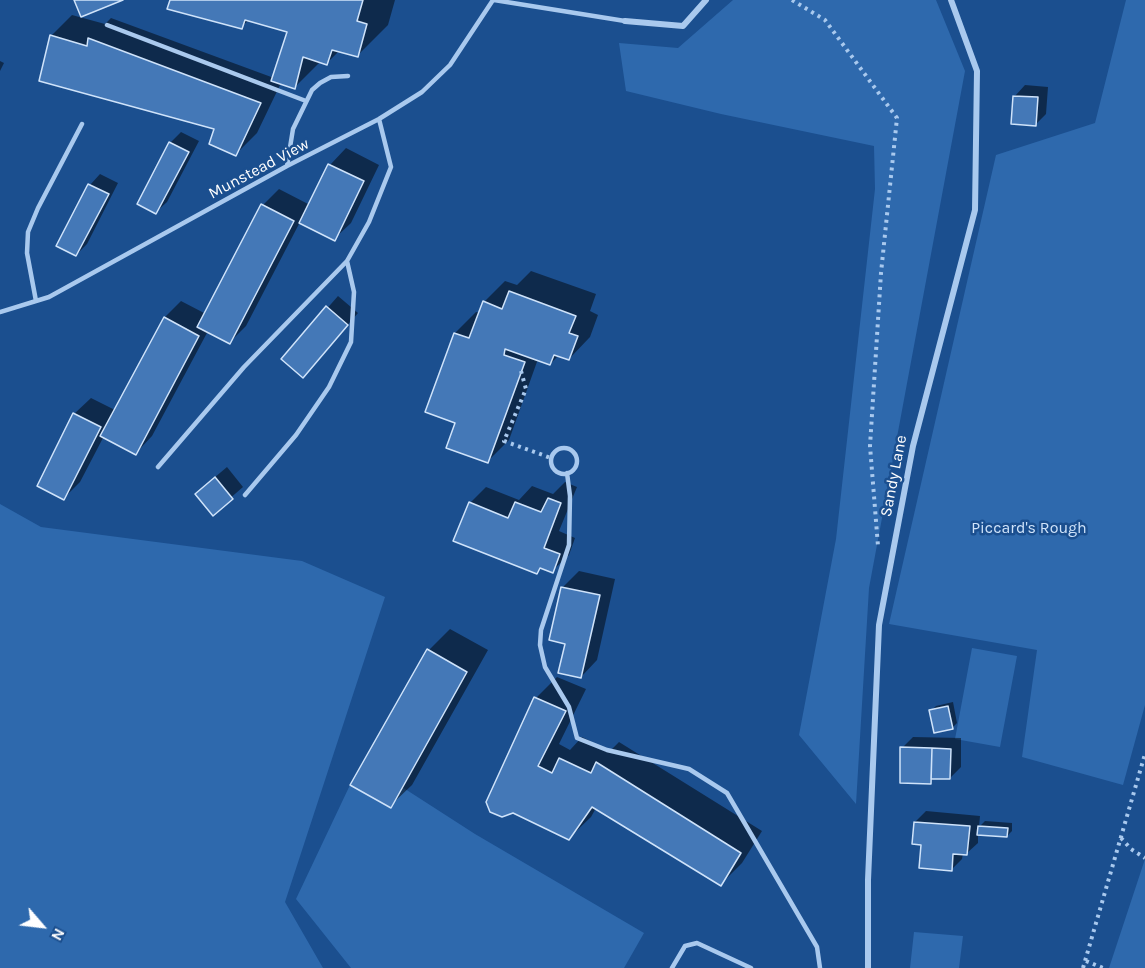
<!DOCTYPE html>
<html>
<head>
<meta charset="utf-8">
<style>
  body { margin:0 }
  #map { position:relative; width:1145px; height:968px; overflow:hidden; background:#1b4f8f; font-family:Karla,sans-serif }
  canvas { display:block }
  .north { position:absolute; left:12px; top:896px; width:60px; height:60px; -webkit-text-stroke:4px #1b4f8f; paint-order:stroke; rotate:118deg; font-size:16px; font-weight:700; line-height:24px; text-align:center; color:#fff }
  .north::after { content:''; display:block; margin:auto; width:21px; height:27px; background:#fff; clip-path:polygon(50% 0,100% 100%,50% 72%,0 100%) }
</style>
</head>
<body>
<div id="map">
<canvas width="1145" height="968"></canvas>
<div class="north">N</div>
</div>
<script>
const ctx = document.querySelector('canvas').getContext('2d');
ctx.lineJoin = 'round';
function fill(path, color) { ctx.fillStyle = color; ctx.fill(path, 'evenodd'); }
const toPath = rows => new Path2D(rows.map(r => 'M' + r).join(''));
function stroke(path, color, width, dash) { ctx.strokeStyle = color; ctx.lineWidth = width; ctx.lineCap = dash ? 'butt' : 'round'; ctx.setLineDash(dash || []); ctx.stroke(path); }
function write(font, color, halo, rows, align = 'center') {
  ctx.font = font + ' Karla,sans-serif'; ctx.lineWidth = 5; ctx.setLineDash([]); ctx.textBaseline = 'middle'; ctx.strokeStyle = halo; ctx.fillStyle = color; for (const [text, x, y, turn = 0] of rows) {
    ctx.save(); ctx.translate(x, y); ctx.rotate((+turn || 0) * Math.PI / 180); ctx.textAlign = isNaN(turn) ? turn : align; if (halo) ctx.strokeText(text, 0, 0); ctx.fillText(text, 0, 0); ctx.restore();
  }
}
fill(toPath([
  [733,0,936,0,965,71,869,588,856,804,799,735,836,539,875,189,874,146,721,114,626,91,619,43,678,48],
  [1126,0,1145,0,1145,705,1123,785,1022,757,1037,650,889,624,996,155,1095,123],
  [0,504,41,527,302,561,385,597,285,902,323,968,0,968],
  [972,648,1017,656,1000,747,955,739],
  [350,785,390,808,402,787,475,834,644,933,624,968,351,968,296,899],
  [1145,859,1145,968,1109,968],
  [914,932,963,936,959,968,910,968]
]), '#2e69ad');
fill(toPath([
  [172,0,395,0,388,25,358,55,340,50,327,63,321,61,295,87,281,83,257,133,236,154,216,128,51,36,72,15,105,24,111,18,274,78,289,31,249,20,241,27],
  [0,61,4,63,0,71],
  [1025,85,1048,87,1046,114,1035,125,1015,96],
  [181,132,199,141,167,202,156,212,139,204,171,142],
  [346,148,379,165,351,223,334,239,300,222,246,326,230,342,208,331,152,436,136,453,104,436,80,482,64,498,74,414,91,398,115,410,165,317,181,301,206,314,263,205,279,189,310,205,330,165],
  [100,174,118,183,87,244,76,255,58,245,90,185],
  [531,271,596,294,590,311,598,315,590,337,569,359,559,355,550,364,538,359,509,440,488,461,457,422,455,333,476,312,480,313,484,302,505,281,517,285],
  [338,296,358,313,313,365,283,359],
  [227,467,243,487,213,513,208,483],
  [565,482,577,487,559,531,575,538,569,555,552,571,542,567,537,573,470,503,486,487,519,500,532,486,553,494],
  [579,571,615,579,597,660,581,677,567,643,562,588],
  [450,629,488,650,412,785,390,806,429,650],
  [557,677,586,689,559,744,570,750,582,737,610,751,619,742,762,831,742,863,721,884,596,808,591,817,569,838,513,811,536,698],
  [953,702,957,723,952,728,931,711,936,706],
  [913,737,961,738,961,767,950,778,935,777,930,782,902,748],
  [926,811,980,816,979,827,985,821,1012,823,1012,831,1007,836,978,834,978,843,967,853,963,853,962,859,951,870,923,843,915,822]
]), '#0007');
const building = toPath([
  [74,0,123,0,81,17,74,0],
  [170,0,363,0,357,21,367,24,358,57,332,50,327,65,303,57,295,89,271,81,287,32,245,20,242,29,167,9,170,0],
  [50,35,87,46,88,38,261,103,236,156,209,144,214,129,39,81,50,35],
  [1013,96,1038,97,1036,126,1011,124,1013,96],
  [169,142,189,152,156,214,137,204,169,142],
  [328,164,364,181,335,241,299,223,328,164],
  [88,184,109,194,76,256,56,246,88,184],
  [261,204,294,221,230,344,197,327,261,204],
  [509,291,576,316,569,333,578,336,569,360,554,355,550,365,505,349,504,355,525,362,488,463,446,448,455,423,425,412,454,333,469,338,483,301,502,309,509,291],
  [326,306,348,325,303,378,281,359,326,306],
  [164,317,199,336,136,455,100,436,164,317],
  [73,413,101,427,64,500,37,486,73,413],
  [215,477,233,499,213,516,195,494,215,477],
  [548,498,561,503,544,548,560,554,553,573,540,568,537,574,453,541,469,502,508,518,515,502,541,512,548,498],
  [561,587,600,595,581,678,558,673,565,644,549,640,561,587],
  [427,649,467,672,391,808,350,785,427,649],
  [534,697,566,711,538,766,552,773,559,758,591,773,596,762,741,853,721,886,592,807,569,840,513,813,502,817,490,812,486,802,534,697],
  [948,706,953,729,934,733,929,710,948,706],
  [900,747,932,748,931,784,900,783,900,747],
  [932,748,951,749,950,779,931,779,932,748],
  [914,822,970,826,967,855,953,854,952,871,919,868,921,845,912,844,914,822],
  [978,826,1008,828,1007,837,977,835,978,826]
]);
fill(building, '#4478b7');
stroke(building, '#cfe3fa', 1.5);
stroke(toPath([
  [792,0,825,20,897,118,881,273,870,446,878,546],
  [521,371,526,389,504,441,551,458],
  [1121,838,1131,849,1145,858],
  [1086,961,1103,968],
  [1083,968,1145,754]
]), '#a9c9ee', 4, [3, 4.5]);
stroke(toPath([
  [494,0,625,21],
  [107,25,306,101],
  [287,166,293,129,312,90,320,83,331,77,348,76],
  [36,301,27,253,28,232,38,208,82,124],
  [0,312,49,297,287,166,379,119,422,92,450,65,493,0],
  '551 461a13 13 0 1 1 26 0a13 13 0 1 1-26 0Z',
  [158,467,244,367,347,261,369,222,391,167,379,119],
  [567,473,570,496,569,545,541,630,540,645,545,667,569,707,577,738,607,750,689,769,727,793,817,947,820,968],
  [245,495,296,435,329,387,351,342,354,292,347,261],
  [672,968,685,946,697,943,751,968]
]), '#a9c9ee', 4.5);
stroke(toPath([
  [625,21,683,26,706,0],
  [868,968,868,880,879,625,913,446,975,210,977,71,951,0]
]), '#a9c9ee', 6);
write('16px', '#fff', '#1b4f8f', [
  ["Munstead View",259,169,-28],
  ["Sandy Lane",894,476,-79]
]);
write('16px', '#cfe3fa', '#1b4f8f', [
  ["Piccard's Rough",1029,528]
]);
</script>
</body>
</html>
